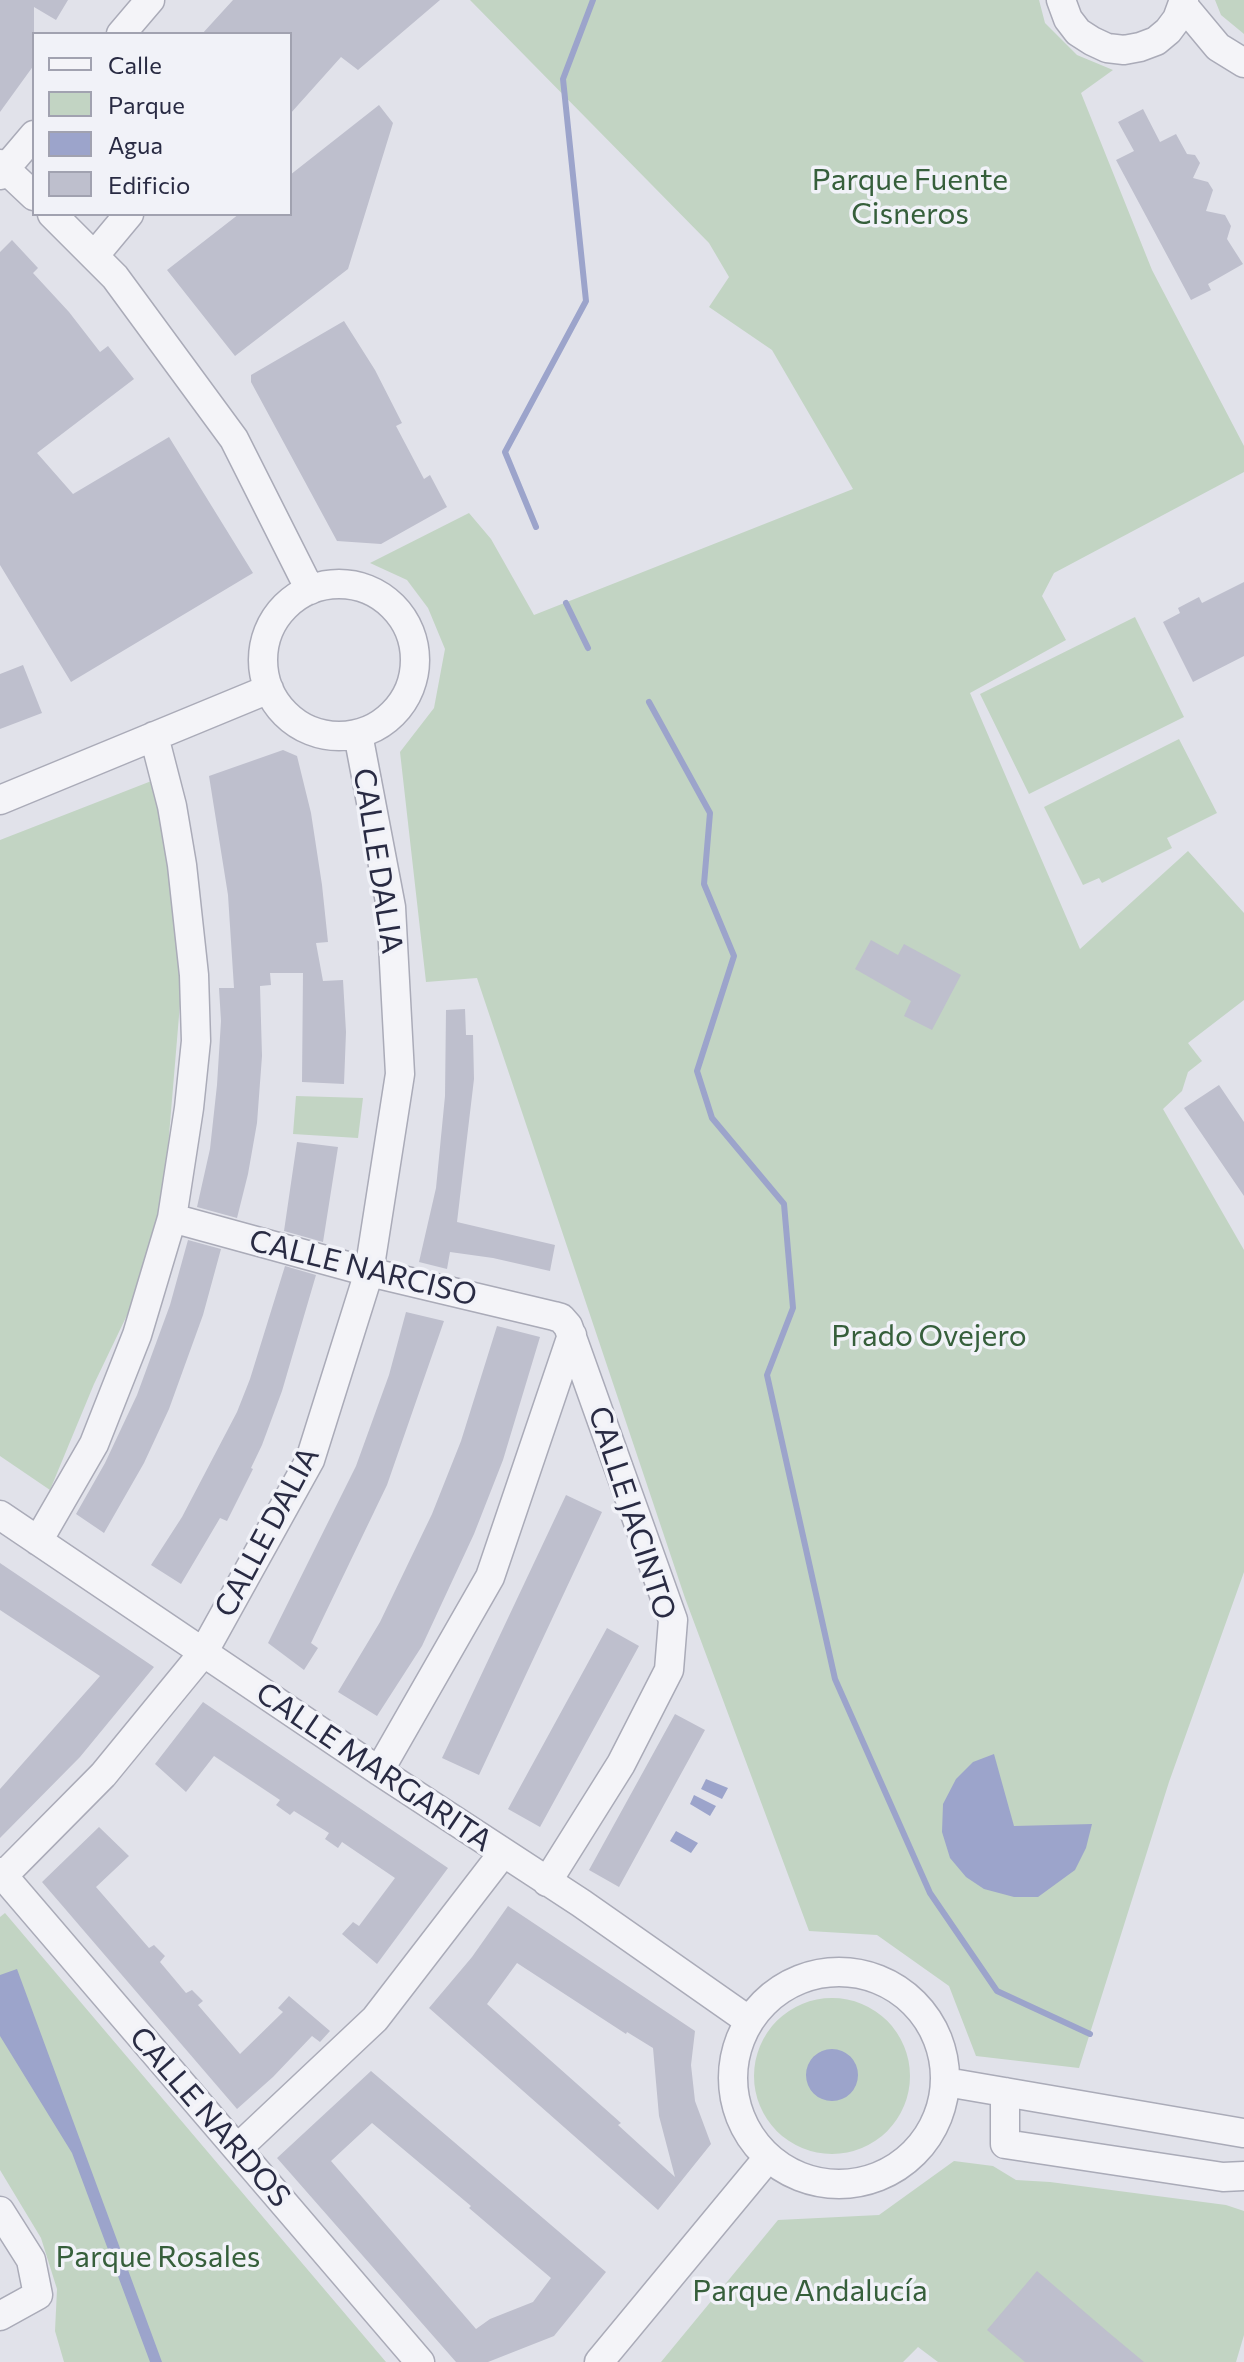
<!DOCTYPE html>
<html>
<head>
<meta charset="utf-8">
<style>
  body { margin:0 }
  #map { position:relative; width:1244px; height:2362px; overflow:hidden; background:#e1e2ea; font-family:Commissioner,sans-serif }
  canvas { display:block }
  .legend { position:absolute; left:32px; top:32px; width:260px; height:184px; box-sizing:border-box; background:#f1f2f8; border:2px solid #a1a2b0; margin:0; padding:10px 14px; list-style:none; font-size:24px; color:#292b43 }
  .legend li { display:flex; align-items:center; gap:16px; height:40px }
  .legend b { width:40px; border:2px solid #a1a2b0 }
</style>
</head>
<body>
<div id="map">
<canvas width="1244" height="2362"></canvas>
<ul class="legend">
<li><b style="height:10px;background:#f4f4f8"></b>Calle</li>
<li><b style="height:22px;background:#c2d4c3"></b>Parque</li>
<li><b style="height:22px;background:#9ca4cb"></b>Agua</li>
<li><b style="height:22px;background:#bebfcd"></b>Edificio</li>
</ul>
</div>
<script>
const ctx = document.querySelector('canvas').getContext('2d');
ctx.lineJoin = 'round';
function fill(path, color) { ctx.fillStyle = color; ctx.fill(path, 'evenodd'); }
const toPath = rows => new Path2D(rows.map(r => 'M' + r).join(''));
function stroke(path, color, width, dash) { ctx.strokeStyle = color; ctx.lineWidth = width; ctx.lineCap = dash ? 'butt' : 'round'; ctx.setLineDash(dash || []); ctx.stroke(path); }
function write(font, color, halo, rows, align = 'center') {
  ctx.font = font + ' Commissioner,sans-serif'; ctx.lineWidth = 7; ctx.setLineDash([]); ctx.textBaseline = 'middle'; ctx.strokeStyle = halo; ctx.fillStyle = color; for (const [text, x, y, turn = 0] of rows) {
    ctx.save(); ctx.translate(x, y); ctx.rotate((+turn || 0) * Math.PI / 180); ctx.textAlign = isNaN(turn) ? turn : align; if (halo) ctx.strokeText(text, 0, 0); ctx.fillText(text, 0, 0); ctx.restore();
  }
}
fill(toPath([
  [470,0,1039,0,1045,23,1077,55,1113,70,1081,93,1152,270,1244,446,1244,472,1054,573,1042,596,1066,640,970,693,1080,949,1188,851,1244,913,1244,1000,1188,1043,1202,1061,1188,1072,1182,1091,1163,1109,1244,1250,1244,1572,1169,1782,1079,2068,976,2056,949,1986,877,1935,809,1931,685,1598,477,978,426,982,400,752,434,708,445,649,428,608,407,580,370,563,469,513,491,539,534,615,853,489,772,350,709,307,729,277,709,243],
  [1215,0,1244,0,1244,34,1221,15],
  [1135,617,1184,717,1029,794,980,694],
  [1179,739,1217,813,1167,838,1172,848,1102,883,1099,878,1083,885,1044,807],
  [154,780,167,838,182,980,162,1219,129,1311,94,1384,50,1490,0,1456,0,840],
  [296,1096,363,1098,358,1138,293,1134],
  [5,1913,386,2362,64,2362,55,2331,57,2289,41,2238,0,2170,0,1917],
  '754 2076a78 78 0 1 1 156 0a78 78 0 1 1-156 0Z',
  [954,2161,993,2166,1016,2180,1050,2182,1226,2205,1244,2211,1244,2335,1236,2362,938,2362,918,2347,903,2362,661,2362,778,2220,879,2215]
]), '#c2d4c3');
fill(toPath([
  [994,1754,1014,1826,1092,1824,1086,1848,1075,1870,1038,1897,1014,1897,984,1889,966,1877,950,1858,942,1832,943,1804,956,1779,973,1762],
  [706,1779,728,1788,722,1799,701,1789],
  [694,1795,716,1806,710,1816,690,1804],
  [676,1831,698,1843,691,1853,670,1841],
  [17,1969,162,2362,150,2362,72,2153,0,2036,0,1975],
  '806 2075a26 26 0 1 1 52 0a26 26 0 1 1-52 0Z'
]), '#9ca4cb');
stroke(toPath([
  [536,527,505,452,586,301,563,79,593,0],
  [566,603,588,648],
  [649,702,710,813,704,884,734,956,697,1071,712,1118,784,1204,793,1308,767,1375,835,1679,930,1893,997,1991,1090,2034]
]), '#9ca4cb', 6);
fill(toPath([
  [0,0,68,0,56,20,34,7,34,65,0,112],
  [233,0,440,0,358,70,341,57,290,114,290,34,202,34],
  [379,105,393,123,348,269,235,356,167,270,239,214,290,214,290,175],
  [1143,109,1160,142,1176,134,1187,154,1195,155,1200,163,1193,178,1208,182,1213,190,1206,211,1225,215,1231,226,1227,239,1243,264,1208,284,1211,290,1191,300,1116,160,1134,151,1118,122],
  [12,240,38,268,33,273,69,312,100,352,108,346,134,379,37,453,73,494,169,437,253,573,71,682,0,565,0,252],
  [344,321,375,370,402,423,396,426,424,479,430,475,447,507,381,544,337,541,251,382,251,375],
  [1244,582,1244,656,1193,682,1163,622,1180,613,1178,608,1199,597,1202,603],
  [23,665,42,713,0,729,0,674],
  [283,750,297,756,311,813,322,885,328,942,316,943,323,981,343,980,346,1032,344,1084,302,1082,303,973,270,973,271,985,260,986,262,1056,257,1123,248,1174,237,1218,197,1207,210,1149,217,1085,221,1021,219,988,234,988,228,895,209,776],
  [871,940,898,955,904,944,961,975,932,1030,904,1016,911,1001,855,969],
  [465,1009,466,1035,473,1035,474,1079,457,1222,555,1245,550,1271,493,1258,450,1252,447,1269,419,1262,436,1188,445,1096,446,1010],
  [1219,1085,1244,1122,1244,1196,1184,1108],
  [297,1142,338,1147,323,1242,284,1231],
  [188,1240,221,1249,203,1315,169,1409,144,1463,104,1533,76,1514,105,1463,137,1395,170,1305],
  [285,1266,316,1275,282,1391,262,1445,251,1468,253,1469,227,1521,220,1518,181,1584,151,1565,182,1517,237,1412,250,1379],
  [406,1312,444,1321,387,1485,311,1643,318,1648,304,1670,268,1643,356,1466,389,1375],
  [497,1326,540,1337,503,1460,474,1534,422,1646,377,1716,338,1692,380,1622,432,1514,461,1441],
  [566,1495,602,1512,479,1775,442,1758],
  [0,1563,154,1667,80,1757,0,1838,0,1789,100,1676,0,1610],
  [607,1628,639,1646,540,1827,508,1809],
  [203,1702,448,1868,377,1964,342,1934,353,1922,359,1926,395,1878,342,1842,338,1848,325,1839,329,1833,294,1811,290,1815,276,1805,280,1800,214,1756,186,1792,155,1764],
  [675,1714,705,1730,619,1887,589,1870],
  [99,1827,129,1856,96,1887,149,1948,154,1945,165,1956,160,1962,186,1993,192,1990,203,2001,198,2005,240,2054,283,2012,278,2008,289,1996,330,2031,320,2042,312,2036,273,2077,237,2109,42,1882],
  [508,1906,695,2031,691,2065,695,2101,711,2144,658,2210,429,2008,472,1957],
  [517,1963,626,2034,627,2032,653,2048,659,2116,675,2177,618,2125,621,2123,487,2004],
  [371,2071,606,2272,554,2336,488,2362,456,2362,277,2158],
  [372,2123,471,2206,469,2208,551,2278,533,2302,490,2319,476,2329,331,2161],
  [1037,2271,1108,2332,1144,2362,1025,2362,987,2330]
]), '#bebfcd');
const minor = toPath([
  [1061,0,1068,19,1078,32,1092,41,1107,48,1124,50,1140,47,1156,41,1168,31,1177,19,1184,0],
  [1183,5,1218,47,1244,63],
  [121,34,150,0],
  [0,164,34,196],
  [0,175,34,135],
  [52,214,115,277,234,439,310,590],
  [94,256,129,214],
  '263 660a76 76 0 1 1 152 0a76 76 0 1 1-152 0Z',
  [0,800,269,689],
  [172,1218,369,1272,554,1316,561,1318,568,1326,673,1620,669,1670,621,1764,547,1882],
  [0,1515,379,1771,581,1903,748,2020],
  [38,1541,94,1444,137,1335,172,1218,189,1108,196,1041,194,975,182,865,172,806,154,736],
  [379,1771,490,1577,572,1335],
  [0,1872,420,2362],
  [0,1879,103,1775,203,1653,310,1460,369,1272,400,1074,391,907,358,734],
  '733 2078a106 106 0 1 1 212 0a106 106 0 1 1-212 0Z',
  [946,2082,1243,2133],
  [1005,2092,1005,2144,1223,2177,1244,2176],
  [238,2148,375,2019,503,1853],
  [0,2211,31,2260,38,2295,0,2316],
  [599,2362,767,2159]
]);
stroke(minor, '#aaabb8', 31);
stroke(minor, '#f4f4f8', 28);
write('30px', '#365f3b', '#f1f2f8', [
  ["Parque Fuente",910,180],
  ["Cisneros",910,214],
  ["Prado Ovejero",929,1336],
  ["Parque Rosales",158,2257],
  ["Parque Andalucía",810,2291]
]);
write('30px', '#292b43', '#f1f2f8', [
  ["CALLE DALIA",378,861,81],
  ["CALLE NARCISO",363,1268,14],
  ["CALLE JACINTO",632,1513,72],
  ["CALLE DALIA",267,1532,-62],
  ["CALLE MARGARITA",374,1767,34],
  ["CALLE NARDOS",210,2117,49]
]);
</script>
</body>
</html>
